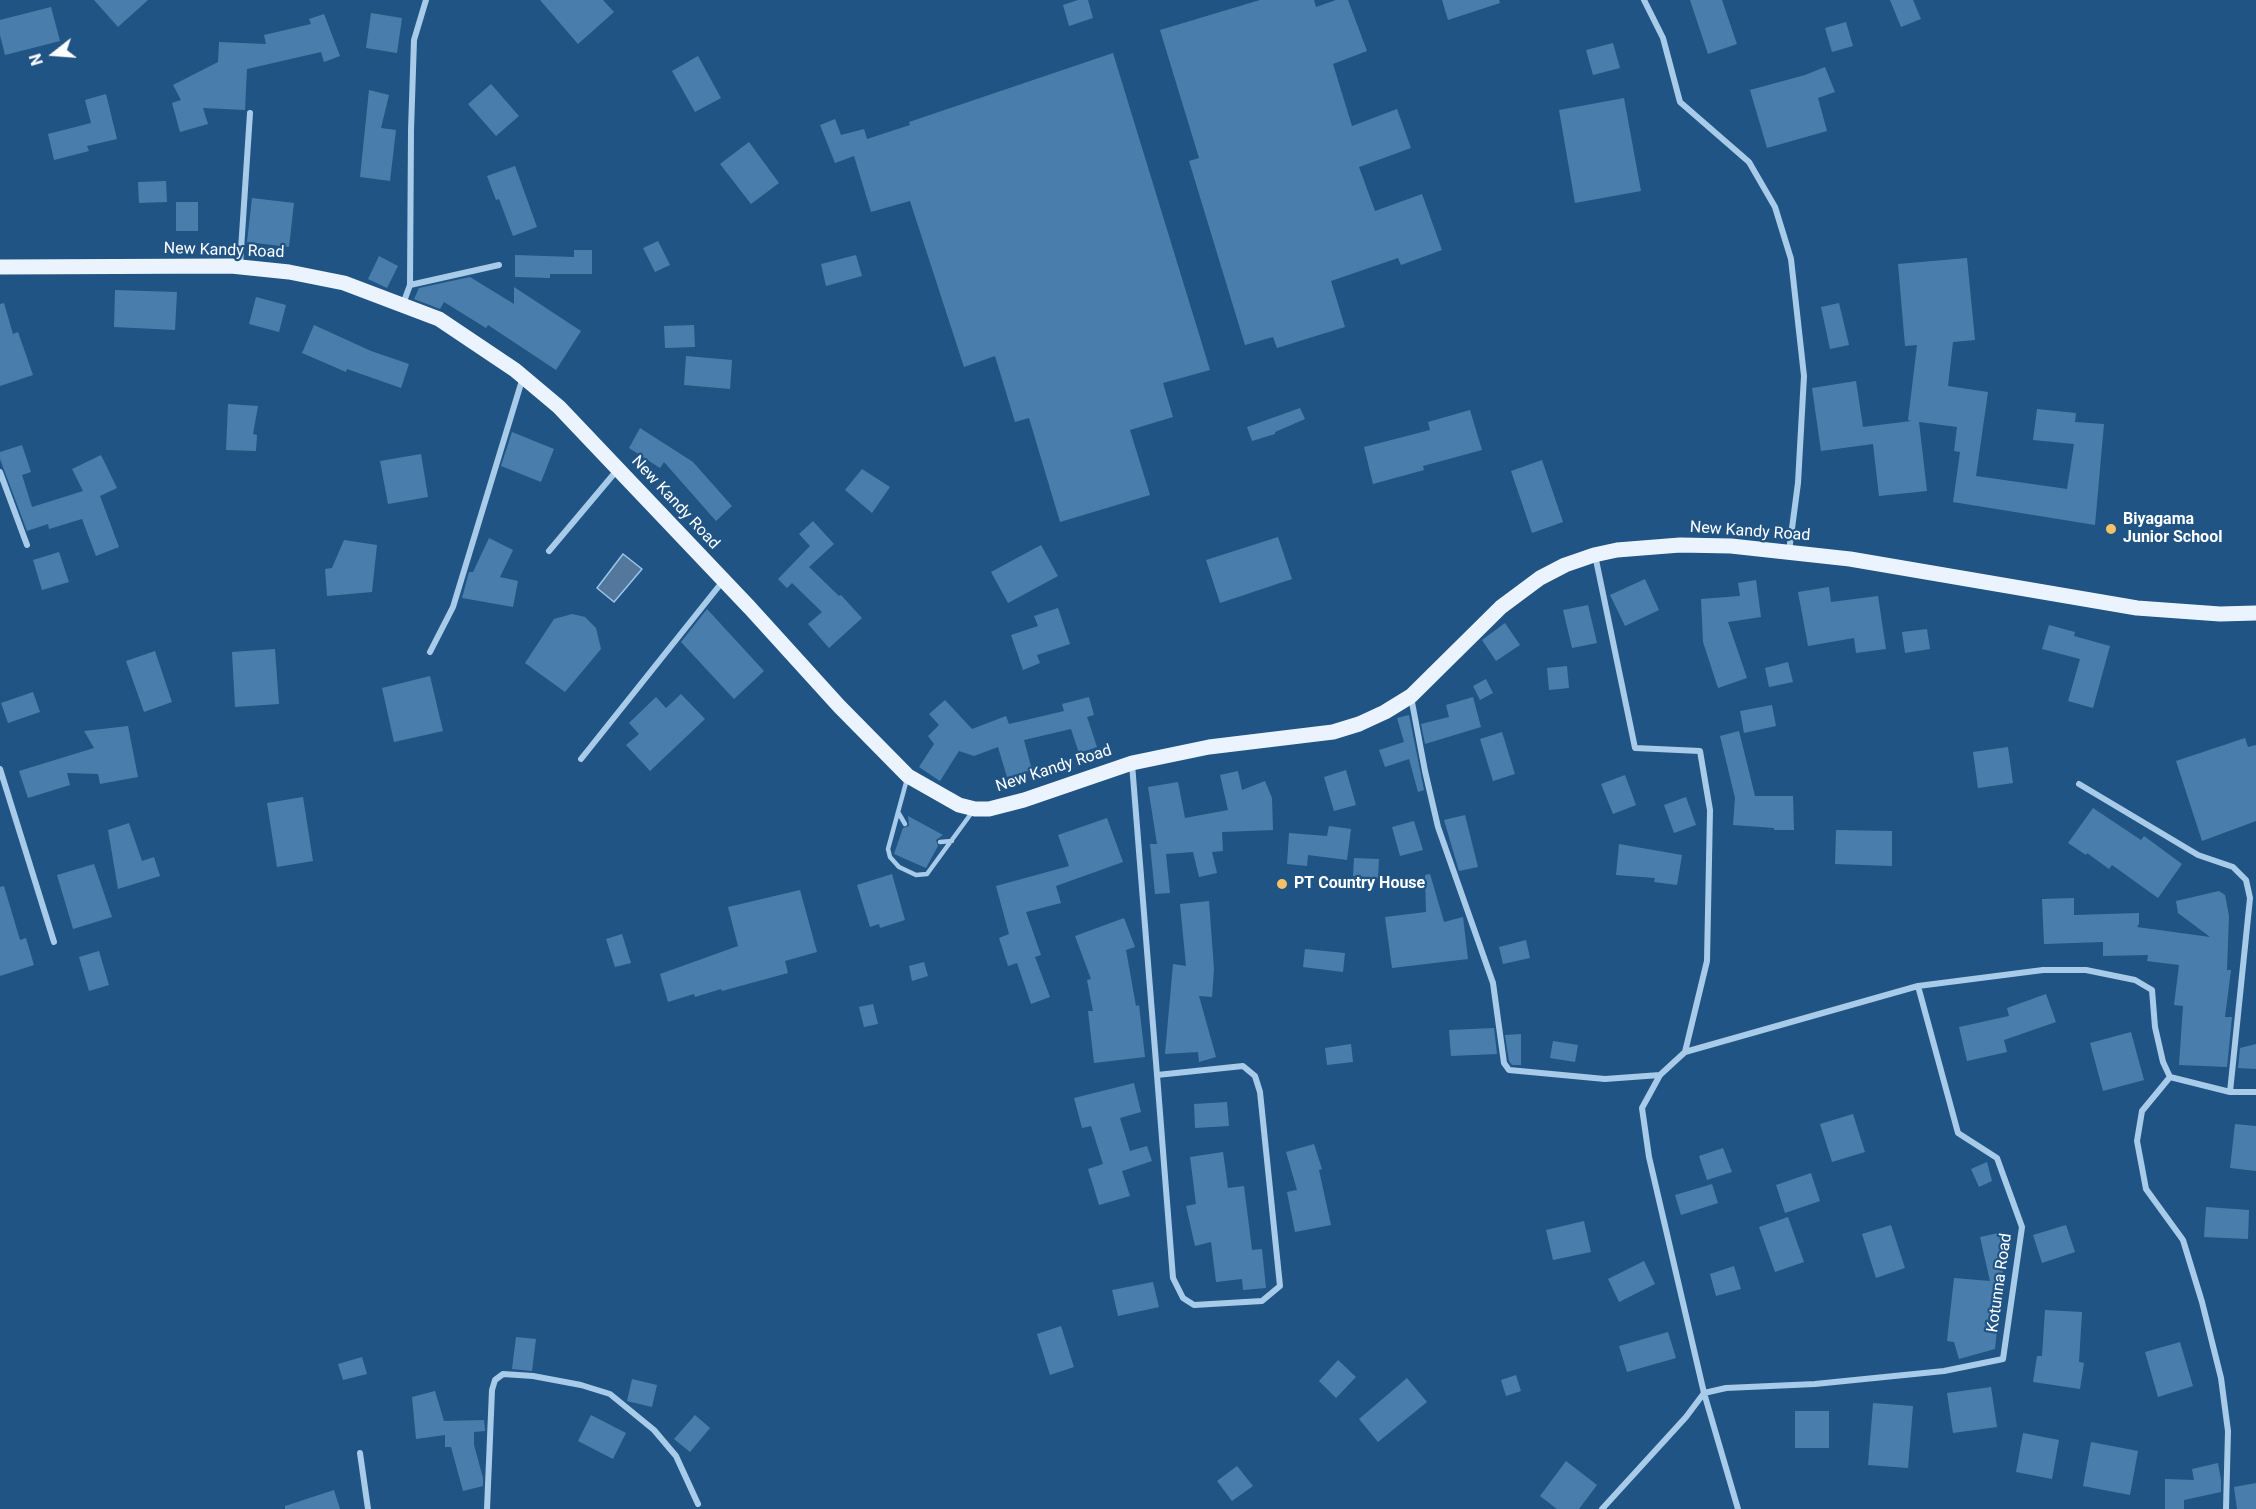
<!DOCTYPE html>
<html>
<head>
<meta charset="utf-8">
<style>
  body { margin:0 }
  #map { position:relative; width:2256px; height:1509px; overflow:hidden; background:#205484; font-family:Roboto,sans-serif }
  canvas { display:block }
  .north { position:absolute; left:24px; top:24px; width:60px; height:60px; -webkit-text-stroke:4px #205484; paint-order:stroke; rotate:253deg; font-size:16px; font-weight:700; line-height:24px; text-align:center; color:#fff }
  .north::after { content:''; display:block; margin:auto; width:21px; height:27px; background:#fff; clip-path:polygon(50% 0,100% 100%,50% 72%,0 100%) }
</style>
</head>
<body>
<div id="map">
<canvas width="2256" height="1509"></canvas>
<div class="north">N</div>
</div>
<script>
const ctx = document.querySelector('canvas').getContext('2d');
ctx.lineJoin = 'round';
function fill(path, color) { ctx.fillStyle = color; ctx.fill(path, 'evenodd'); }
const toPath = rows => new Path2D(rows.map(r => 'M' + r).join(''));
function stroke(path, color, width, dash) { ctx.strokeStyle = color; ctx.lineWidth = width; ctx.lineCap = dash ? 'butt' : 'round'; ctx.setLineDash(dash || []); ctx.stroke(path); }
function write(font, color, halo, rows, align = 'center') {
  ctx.font = font + ' Roboto,sans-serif'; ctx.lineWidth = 4.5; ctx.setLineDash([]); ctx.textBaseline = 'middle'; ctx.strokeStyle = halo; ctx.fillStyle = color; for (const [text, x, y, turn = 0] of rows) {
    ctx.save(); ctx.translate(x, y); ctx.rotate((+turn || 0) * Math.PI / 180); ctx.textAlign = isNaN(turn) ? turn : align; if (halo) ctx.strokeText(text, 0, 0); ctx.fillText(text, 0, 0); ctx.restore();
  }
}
const water = toPath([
  [623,554,642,569,614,602,597,588,623,554]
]);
fill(water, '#53789b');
stroke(water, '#9bc7ea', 1.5);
fill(toPath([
  [94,0,148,0,118,27],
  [540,0,603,0,614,12,578,44],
  [1078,0,1088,0,1093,18,1069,26,1063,5],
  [1260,0,1314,0,1316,7,1336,0,1348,0,1367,51,1333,64,1352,126,1397,109,1411,148,1359,167,1375,211,1422,194,1442,250,1401,265,1398,258,1331,281,1345,327,1277,348,1273,337,1245,345,1189,161,1199,158,1160,30],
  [1442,0,1499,0,1500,3,1448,20],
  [1690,0,1722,0,1737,44,1708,54],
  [1890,0,1913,0,1921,19,1901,27],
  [51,7,60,41,5,55,0,35,0,20],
  [371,13,402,18,397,53,366,48],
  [324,14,340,56,324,62,321,52,247,69,245,110,203,108,208,124,180,132,172,103,181,100,173,85,218,62,219,42,266,44,264,35,311,24,309,19],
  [1846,22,1853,46,1832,52,1825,28],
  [1613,43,1620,68,1593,75,1586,50],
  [1113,53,1210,370,1163,383,1173,417,1130,430,1150,495,1060,522,1029,418,1015,422,995,356,964,367,910,201,871,212,854,156,835,163,820,125,835,119,841,135,864,129,867,139,910,125,909,122],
  [698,56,721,98,695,112,672,71],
  [1825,67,1835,92,1818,98,1827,131,1767,148,1750,90,1805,75],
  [491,84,519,116,496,136,468,104],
  [369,90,389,95,381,128,396,130,390,181,360,177],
  [106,94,117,139,87,146,89,151,54,160,48,134,91,123,85,100],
  [1624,98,1641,191,1575,203,1559,110],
  [749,142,779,183,751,204,720,164],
  [515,166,537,227,513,236,499,199,496,200,487,176],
  [166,181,167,202,139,203,138,182],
  [252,198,294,203,289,247,247,242],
  [176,202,198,202,198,231,176,231],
  [658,241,670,265,655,272,643,248],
  [574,250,592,250,592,274,550,274,550,278,515,277,515,255,574,257],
  [856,255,862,276,826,286,821,264],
  [379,256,398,266,387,288,368,279],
  [1967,258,1975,340,1953,342,1948,386,1988,392,1976,476,2067,489,2074,444,2033,440,2037,409,2076,413,2075,422,2104,424,2095,525,1953,502,1960,452,1954,451,1957,427,1919,422,1927,491,1879,496,1873,444,1821,451,1812,388,1856,381,1863,427,1911,421,1908,420,1917,345,1905,346,1898,264],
  [470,277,514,304,514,287,581,331,556,370,488,325,486,328,444,302,440,309,414,299,419,288],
  [115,290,177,292,175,330,114,327],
  [256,297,286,305,279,332,249,324],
  [4,303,13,334,18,332,33,375,0,386,0,304],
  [1839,303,1849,345,1830,349,1821,307],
  [314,325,371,351,409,364,401,388,347,369,346,372,302,353],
  [694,325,695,347,665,348,664,326],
  [686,356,732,360,730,389,684,385],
  [228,404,258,406,253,434,257,435,256,451,226,450],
  [1300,408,1305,419,1275,432,1275,434,1252,441,1247,427],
  [1470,410,1482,450,1423,466,1424,470,1373,484,1364,447,1430,430,1428,422],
  [640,428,693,462,732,506,716,521,664,462,660,468,629,448],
  [512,432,554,449,541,482,501,466],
  [22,445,31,472,22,475,32,507,83,491,72,469,101,455,117,488,100,496,119,547,96,556,82,519,49,529,48,524,27,531,0,459,0,452],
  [421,454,428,497,388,504,380,461],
  [1542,460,1563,522,1532,533,1511,471],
  [862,469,890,487,872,513,845,490],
  [813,521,834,544,809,567,839,596,841,595,862,618,829,648,808,624,822,612,792,583,787,588,778,579,810,546,799,534],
  [1278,537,1292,579,1220,603,1206,560],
  [489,538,513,550,500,577,518,581,513,607,462,598,469,572,473,572],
  [344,540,377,545,372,592,327,596,325,569,332,568],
  [1041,545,1058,576,1008,603,991,572],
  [59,552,69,582,42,590,33,560],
  [1645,579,1659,610,1625,626,1610,595],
  [1756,580,1761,617,1728,622,1747,678,1718,688,1703,642,1701,599,1740,596,1738,583],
  [1829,587,1831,602,1878,596,1886,649,1856,653,1854,638,1808,646,1798,592],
  [1588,605,1597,643,1572,648,1563,610],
  [1058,608,1070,644,1037,655,1040,663,1023,670,1011,635,1038,626,1034,616],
  [707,609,764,671,734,699,681,642],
  [572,614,585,617,596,628,601,649,565,692,525,663,554,619],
  [1505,623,1520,645,1496,661,1482,640],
  [2049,625,2075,632,2074,636,2110,646,2093,708,2068,701,2080,659,2042,649],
  [1927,629,1930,649,1905,653,1902,632],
  [275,649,279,704,235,707,232,652],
  [155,651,172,702,144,712,126,661],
  [1788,662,1793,682,1769,687,1765,668],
  [1567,666,1569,688,1549,690,1547,668],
  [430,676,443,731,394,742,382,688],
  [1486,679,1493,693,1480,700,1473,686],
  [33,692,40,712,8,723,1,703],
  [681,694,705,719,650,771,626,745,639,734,629,723,656,697,666,708],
  [1089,697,1094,715,1087,717,1097,747,1079,753,1071,729,1024,740,1032,770,1007,777,998,747,974,756,959,751,940,781,919,767,934,744,928,736,939,725,929,714,945,700,972,729,1006,716,1009,724,1064,711,1062,704],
  [1473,697,1481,727,1425,744,1421,724,1449,717,1446,705],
  [1772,705,1776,726,1744,733,1740,711],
  [1409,715,1424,790,1418,792,1409,759,1385,767,1379,750,1404,742,1397,718],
  [128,726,138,777,100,784,98,774,67,773,70,785,28,798,19,771,94,748,84,731],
  [1739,731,1755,796,1793,796,1794,830,1774,830,1774,828,1733,825,1735,798,1720,736],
  [1502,732,1515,774,1493,781,1480,739],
  [2245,738,2248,747,2256,745,2256,821,2202,841,2176,761],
  [2008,747,2013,783,1978,788,1973,752],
  [1346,770,1356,805,1334,811,1324,777],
  [1238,771,1242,790,1265,781,1272,798,1273,830,1222,832,1223,851,1212,852,1217,873,1199,877,1193,852,1166,854,1170,893,1155,894,1150,844,1157,844,1148,787,1178,782,1185,818,1228,810,1220,775],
  [1625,775,1636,805,1613,814,1601,784],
  [303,797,313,861,277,867,267,803],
  [1686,797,1696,825,1674,833,1664,805],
  [2093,808,2141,840,2144,836,2182,864,2158,898,2112,865,2109,869,2087,853,2086,855,2068,843],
  [1465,815,1478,867,1459,871,1444,820],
  [908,816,943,835,936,840,938,846,926,868,894,854,903,828,909,826],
  [1107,818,1123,862,1056,886,1061,903,1026,912,1041,955,1035,957,1050,997,1031,1004,1017,963,1008,966,999,938,1009,934,996,886,1069,866,1058,835],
  [1414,821,1423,850,1400,856,1392,827],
  [129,823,142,861,154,857,160,876,118,889,108,830],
  [1329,826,1351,829,1347,860,1308,855,1307,866,1287,864,1289,833,1327,836],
  [1836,830,1892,831,1892,866,1835,864],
  [1619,844,1682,855,1677,885,1654,882,1655,878,1616,875],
  [1354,858,1379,859,1378,878,1353,876],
  [94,864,112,917,73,929,57,875],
  [892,874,905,920,880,928,879,924,870,927,857,885],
  [1430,874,1444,922,1463,917,1468,959,1392,968,1385,917,1426,912,1425,875],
  [4,886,20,940,26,938,34,965,0,976,0,887],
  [800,890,817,952,785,961,788,973,722,991,721,989,695,997,694,994,668,1002,660,974,738,946,728,907],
  [2219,891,2225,895,2229,916,2227,970,2231,970,2225,1017,2232,1017,2227,1067,2179,1065,2183,1006,2174,1005,2179,965,2147,961,2148,955,2103,956,2103,942,2044,944,2042,899,2074,898,2074,915,2139,913,2139,924,2137,927,2210,937,2178,913,2176,901],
  [1209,901,1214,969,1212,997,1199,996,1216,1057,1199,1062,1198,1052,1165,1054,1173,964,1186,966,1180,904],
  [1124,918,1135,947,1126,950,1136,1006,1139,1005,1145,1057,1094,1063,1088,1011,1093,1011,1087,980,1091,979,1075,936],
  [622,934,631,963,615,967,606,939],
  [1526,940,1530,958,1503,964,1499,947],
  [1305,949,1345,953,1343,972,1303,967],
  [99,951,109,985,89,991,79,957],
  [924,962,928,976,912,981,909,966],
  [2046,994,2056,1022,2004,1040,2007,1052,1967,1061,1959,1027,2009,1016,2007,1008],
  [873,1004,878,1024,864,1027,859,1007],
  [1494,1028,1497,1054,1451,1056,1449,1030],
  [2131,1032,2144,1080,2103,1091,2090,1043],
  [1521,1034,1521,1065,1512,1065,1509,1061,1505,1035],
  [1553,1041,1578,1045,1575,1062,1550,1058],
  [1351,1044,1353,1062,1327,1065,1325,1048],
  [2256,1044,2256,1069,2238,1068,2240,1048],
  [1134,1083,1141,1112,1120,1118,1130,1151,1147,1146,1152,1161,1122,1171,1130,1196,1099,1205,1088,1169,1103,1164,1091,1126,1082,1128,1074,1098],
  [1227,1102,1229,1126,1195,1128,1194,1104],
  [1853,1114,1865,1152,1832,1162,1820,1124],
  [2235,1124,2256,1126,2256,1171,2230,1168],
  [1314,1144,1322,1169,1319,1170,1331,1225,1295,1232,1287,1192,1297,1190,1286,1152],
  [1723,1148,1732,1172,1707,1180,1699,1156],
  [1223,1152,1228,1188,1244,1186,1252,1250,1262,1249,1266,1288,1243,1290,1242,1279,1216,1282,1211,1242,1195,1246,1186,1206,1196,1204,1190,1157],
  [1987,1162,1992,1181,1979,1187,1971,1169],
  [1811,1173,1820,1201,1785,1213,1776,1185],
  [1712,1184,1718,1203,1681,1215,1675,1195],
  [2206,1207,2249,1210,2248,1239,2204,1237],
  [1788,1217,1804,1262,1775,1272,1759,1227],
  [1584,1221,1591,1252,1553,1260,1546,1230],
  [1891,1225,1905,1268,1876,1278,1862,1234],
  [2066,1225,2075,1252,2042,1263,2033,1235],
  [2003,1232,2009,1258,2004,1260,1995,1349,1959,1359,1954,1342,1947,1341,1954,1278,1990,1281,1980,1237],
  [1644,1261,1655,1284,1619,1302,1608,1279],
  [1734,1266,1741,1289,1716,1296,1710,1274],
  [1153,1282,1159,1307,1118,1316,1112,1290],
  [2045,1310,2082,1312,2079,1362,2084,1363,2080,1389,2033,1382,2037,1356,2042,1356],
  [1061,1326,1074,1367,1050,1375,1037,1334],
  [1668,1332,1676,1358,1627,1372,1619,1346],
  [516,1337,536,1339,532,1371,512,1369],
  [2180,1342,2193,1386,2158,1397,2145,1352],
  [362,1357,367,1374,343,1380,338,1364],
  [1338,1360,1356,1377,1336,1398,1319,1381],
  [1516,1375,1521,1391,1506,1396,1501,1380],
  [1407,1378,1427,1402,1378,1442,1359,1419],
  [632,1379,657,1385,652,1407,627,1401],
  [1991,1387,1997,1427,1953,1433,1947,1393],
  [435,1391,444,1421,484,1420,485,1431,474,1432,474,1445,483,1478,483,1486,463,1491,451,1447,445,1447,445,1435,416,1439,412,1397],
  [1873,1403,1913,1406,1908,1468,1868,1465],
  [1795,1411,1829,1411,1829,1448,1795,1448],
  [591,1415,626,1433,613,1459,578,1441],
  [695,1415,710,1428,690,1452,674,1439],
  [2023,1433,2059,1440,2052,1479,2016,1472],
  [2091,1442,2138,1451,2130,1495,2083,1486],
  [1566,1461,1597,1485,1579,1509,1557,1509,1540,1496],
  [2218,1463,2221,1480,2221,1492,2184,1500,2184,1509,2165,1509,2165,1479,2194,1480,2192,1469],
  [1237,1466,1253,1486,1232,1501,1217,1481],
  [2256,1483,2256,1509,2237,1509,2234,1487],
  [334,1490,340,1509,285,1509,285,1506]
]), '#497eac');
stroke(toPath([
  [907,779,888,849,890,857,899,867,916,875,927,874,973,811],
  [898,812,905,824],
  [940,842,952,841]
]), '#a8cbe9', 4.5);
stroke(toPath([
  [1644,0,1663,38,1680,102,1749,162,1775,207,1791,259,1804,376,1798,483,1789,551],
  [240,265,250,113],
  [410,285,411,130,414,40,426,0],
  [403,304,410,285,499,265],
  [0,472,27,545],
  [549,551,618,469],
  [1595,555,1635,748,1700,751,1710,810,1707,961,1685,1052],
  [430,652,453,607,523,377],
  [1411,697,1425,771,1438,827,1493,983,1504,1063,1509,1070,1605,1079,1660,1075,1642,1108,1649,1157,1704,1393,1738,1509],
  [581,759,723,581],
  [1132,764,1157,1075,1173,1278,1183,1298,1194,1305,1262,1301,1280,1286,1260,1092,1255,1076,1243,1066,1157,1075],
  [0,769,54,942],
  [2079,784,2198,855,2233,867,2246,880,2250,898,2230,1092],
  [1660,1075,1685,1052,1918,986],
  [2170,1077,2142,1111,2137,1141,2146,1189,2183,1240,2202,1302,2221,1378,2228,1431,2226,1509],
  [360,1453,368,1509],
  [487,1509,492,1390,495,1380,503,1374,533,1376,581,1385,610,1394,654,1430,676,1456,698,1504],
  [1602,1509,1686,1417,1704,1393,1726,1388,1815,1384,1944,1371,2003,1359,2022,1227,1997,1158,1958,1133,1918,986,2043,970,2086,970,2135,980,2152,990,2155,1027,2163,1062,2170,1077,2230,1092,2256,1092]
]), '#a8cbe9', 6);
stroke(toPath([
  [0,267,231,266,289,272,344,283,439,319,515,370,559,407,750,608,839,706,908,776,959,805,975,809,989,809,1024,800,1132,763,1209,747,1333,732,1359,724,1385,712,1411,696,1501,607,1540,578,1565,565,1594,555,1617,550,1680,545,1731,546,1850,559,2137,608,2220,614,2256,613]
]), '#ebf4fe', 15);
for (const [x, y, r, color] of [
  [2111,529,6,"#f6c268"],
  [1282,884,6,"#f6c268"]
]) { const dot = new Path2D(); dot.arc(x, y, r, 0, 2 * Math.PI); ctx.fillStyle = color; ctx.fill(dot); stroke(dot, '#205484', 2); }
write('16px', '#fff', '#205484', [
  ["New Kandy Road",224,251,2],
  ["New Kandy Road",675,503,47],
  ["New Kandy Road",1750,532,4],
  ["New Kandy Road",1054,769,-18],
  ["Kotunna Road",2000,1283,-82]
]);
write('bold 16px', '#fff', '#205484', [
  ["Biyagama",2123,520],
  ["Junior School",2123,538],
  ["PT Country House",1294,884]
], 'left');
</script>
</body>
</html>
